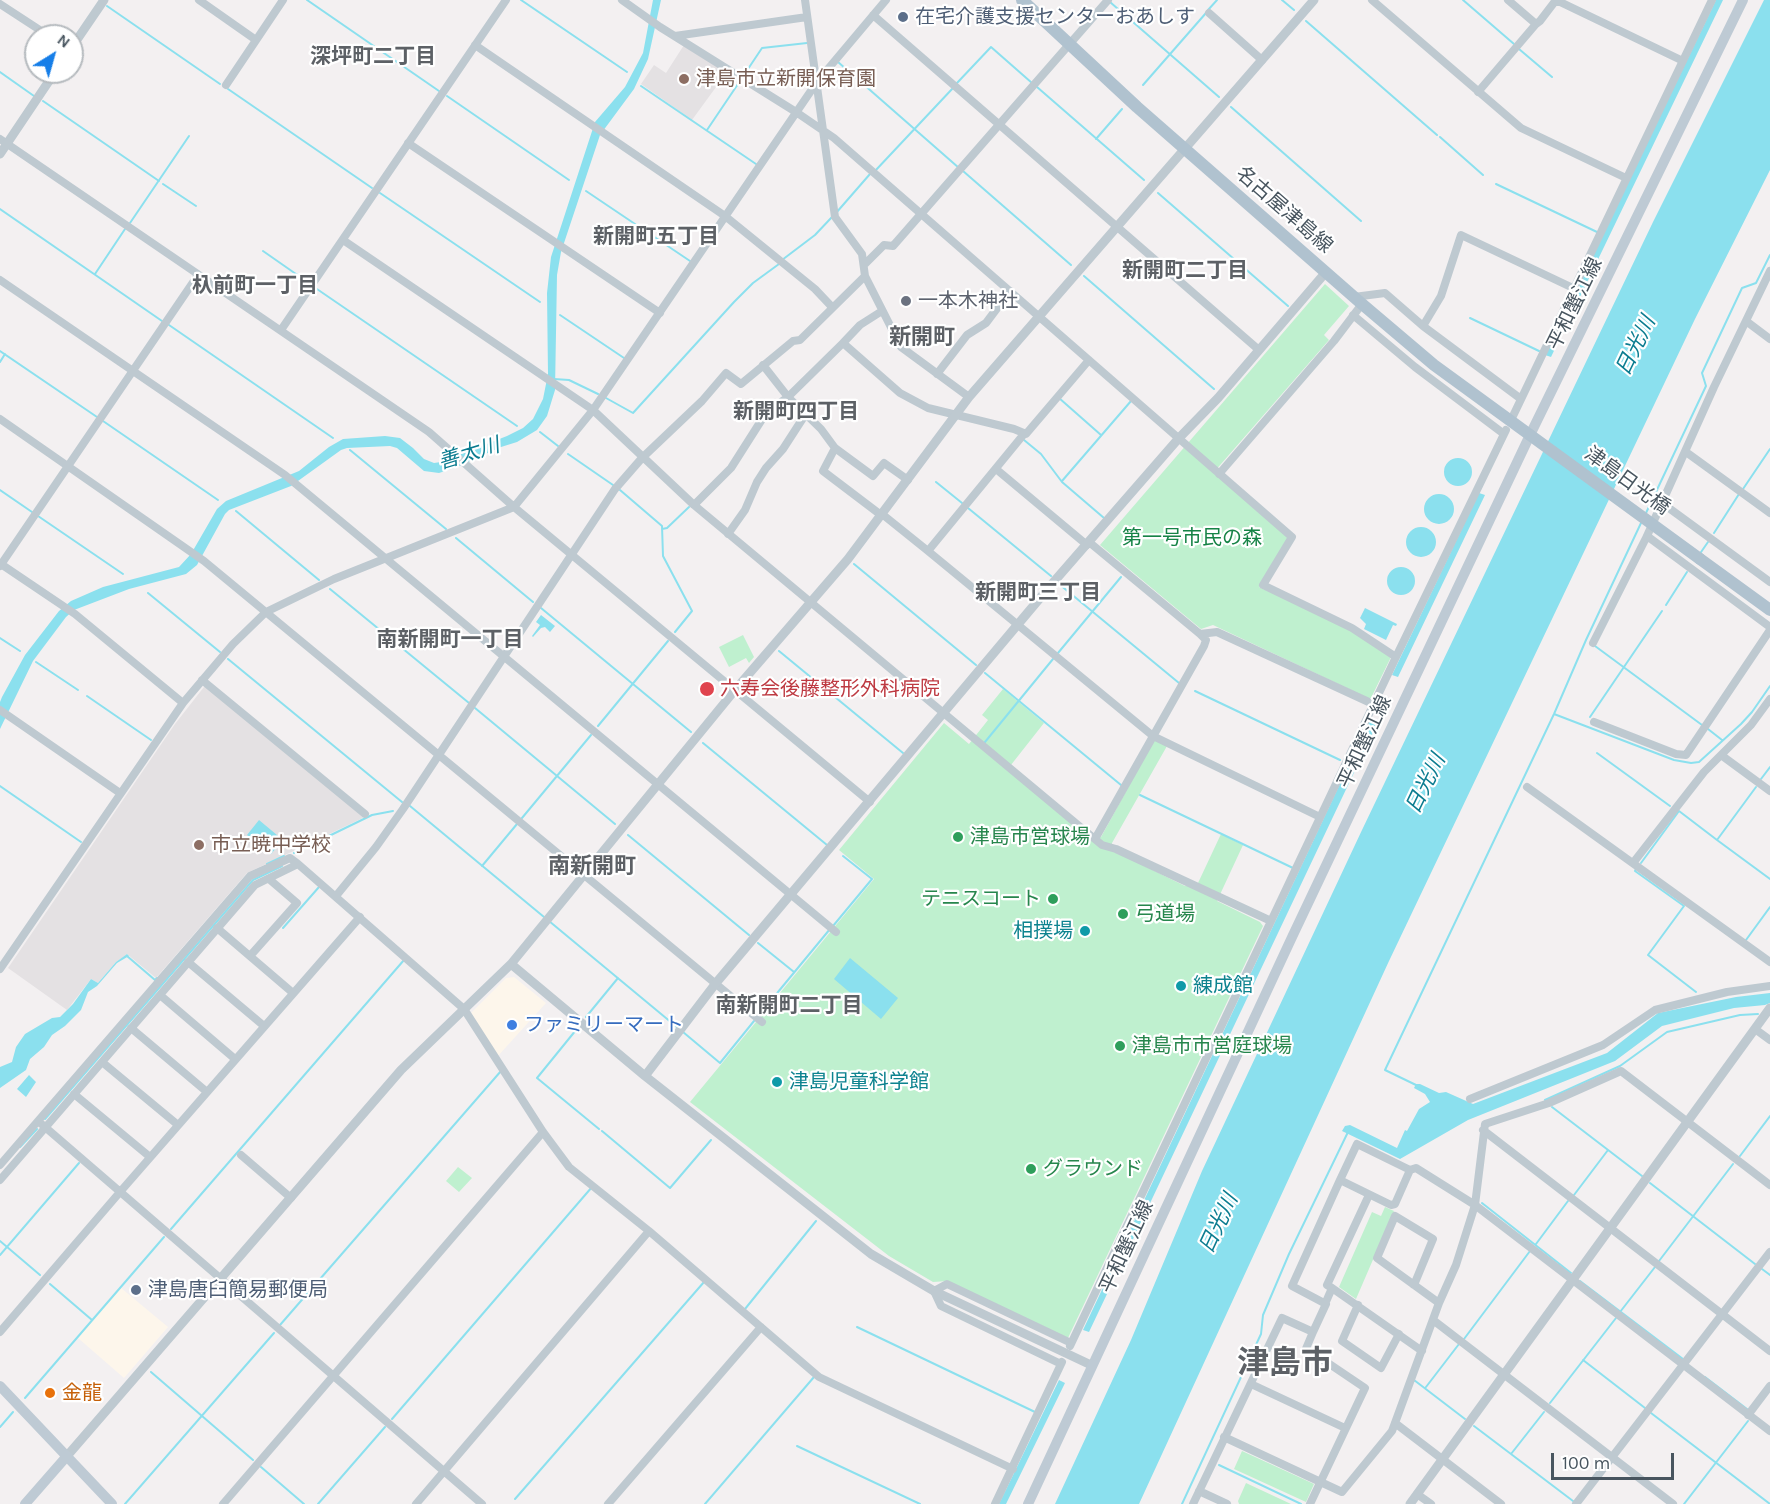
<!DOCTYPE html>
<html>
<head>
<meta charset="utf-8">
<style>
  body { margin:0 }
  #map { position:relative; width:1770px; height:1504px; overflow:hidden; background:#f3f0f1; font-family:Karla,sans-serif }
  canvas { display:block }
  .north { position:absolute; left:24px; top:24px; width:60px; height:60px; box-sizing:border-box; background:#fff; border:2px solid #b6bbbf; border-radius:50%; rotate:37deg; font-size:16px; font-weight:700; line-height:24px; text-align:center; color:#48555f }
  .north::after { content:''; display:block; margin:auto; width:21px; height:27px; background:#167ee8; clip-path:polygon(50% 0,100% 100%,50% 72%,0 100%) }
  .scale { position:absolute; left:1551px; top:1453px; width:123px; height:27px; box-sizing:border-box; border:3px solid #48555f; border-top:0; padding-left:8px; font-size:18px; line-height:21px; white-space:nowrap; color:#48555f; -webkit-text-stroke:4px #fff; paint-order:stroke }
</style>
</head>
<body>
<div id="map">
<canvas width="1770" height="1504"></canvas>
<div class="north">N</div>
<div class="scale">100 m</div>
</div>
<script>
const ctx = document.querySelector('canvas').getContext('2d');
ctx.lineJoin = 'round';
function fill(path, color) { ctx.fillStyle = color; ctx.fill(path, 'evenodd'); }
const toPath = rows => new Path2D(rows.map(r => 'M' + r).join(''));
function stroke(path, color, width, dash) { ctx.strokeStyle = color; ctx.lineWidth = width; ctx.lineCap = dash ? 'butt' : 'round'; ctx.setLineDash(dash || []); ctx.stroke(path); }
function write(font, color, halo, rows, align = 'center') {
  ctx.font = font + ' Karla,"Noto Sans JP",sans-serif'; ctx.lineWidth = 4.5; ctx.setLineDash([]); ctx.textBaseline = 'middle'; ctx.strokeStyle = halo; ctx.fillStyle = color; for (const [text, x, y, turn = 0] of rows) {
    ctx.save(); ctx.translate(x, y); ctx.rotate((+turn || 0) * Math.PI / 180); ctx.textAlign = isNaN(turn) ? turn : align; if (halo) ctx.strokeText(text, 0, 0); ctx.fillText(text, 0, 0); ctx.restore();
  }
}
fill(toPath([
  [514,977,546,1003,497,1057,470,1014,506,978],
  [121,1288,168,1327,124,1378,78,1338]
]), '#fdf6eb');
fill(toPath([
  [684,45,727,72,692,120,641,84,654,65,666,73],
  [204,687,208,687,365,817,247,873,156,978,127,954,116,962,98,983,91,979,67,1010,8,968,175,724]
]), '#e4e1e3');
fill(toPath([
  [1325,284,1349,306,1324,335,1329,340,1214,472,1288,537,1288,541,1259,587,1342,625,1391,657,1371,698,1368,698,1213,625,1201,629,1100,545],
  [743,635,754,657,749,663,746,658,729,667,719,647],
  [1003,689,1044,723,1007,770,1090,839,1101,837,1154,740,1167,746,1112,843,1112,850,1185,886,1198,883,1221,834,1243,845,1217,901,1260,922,1263,926,1068,1338,948,1281,933,1282,889,1256,690,1102,874,879,839,850,944,723,969,744,988,720,982,715],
  [458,1167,472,1178,459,1192,446,1181],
  [1385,1207,1394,1211,1356,1299,1339,1287,1372,1212,1381,1216],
  [1242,1451,1314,1484,1306,1502,1234,1469],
  [1246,1483,1291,1504,1239,1504,1238,1501]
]), '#bff0cf');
fill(toPath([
  [653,0,661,0,648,59,634,89,600,135,561,252,557,275,555,390,547,416,537,430,517,442,501,447,457,467,439,473,424,471,397,448,390,446,347,448,341,450,291,486,229,510,225,514,197,565,186,574,129,589,74,610,66,617,33,661,0,729,0,702,2,697,25,655,59,611,71,601,103,587,179,567,191,554,217,509,226,501,299,471,329,447,343,439,385,436,400,438,413,448,424,459,434,463,441,462,507,436,523,428,533,419,543,399,548,374,547,293,551,257,595,122,625,87,643,53],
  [1716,0,1723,0,1551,357,1545,355],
  [1764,0,1770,0,1770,170,1695,319,1389,961,1139,1504,1055,1504,1131,1340,1202,1171,1362,830,1653,222],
  '1444 472a14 14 0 1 1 28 0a14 14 0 1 1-28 0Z',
  [1479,493,1485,495,1398,677,1392,675],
  '1424 509a15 15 0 1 1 30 0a15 15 0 1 1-30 0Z',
  '1406 542a15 15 0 1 1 30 0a15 15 0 1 1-30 0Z',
  '1387 581a14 14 0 1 1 28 0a14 14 0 1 1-28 0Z',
  [1365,608,1397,624,1396,626,1393,625,1386,640,1364,629,1366,624,1360,618],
  [541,615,555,626,550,632,545,627,541,628,533,637,532,636,540,625,536,622],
  [1370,720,1377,724,1089,1332,1083,1330],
  [259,820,283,840,271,854,247,835],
  [127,954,129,956,117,963,97,986,88,992,81,1010,65,1026,52,1035,44,1047,30,1059,26,1070,0,1088,0,1067,12,1062,16,1047,25,1034,52,1018,60,1017,73,1004,91,979,98,983,116,962],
  [850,958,898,998,881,1019,834,979],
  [1770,993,1770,1003,1765,1005,1734,1008,1662,1026,1615,1061,1468,1120,1400,1159,1342,1131,1345,1126,1350,1125,1397,1148,1405,1130,1407,1131,1419,1109,1430,1102,1425,1094,1414,1088,1416,1084,1420,1084,1439,1093,1446,1092,1473,1104,1607,1053,1658,1013,1736,997],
  [29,1075,36,1082,26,1097,17,1089],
  [1059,1380,1065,1383,1006,1504,999,1504]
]), '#8be0ee');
stroke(toPath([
  [307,0,439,91],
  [521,0,627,72],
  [1282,0,1294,10],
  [1463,0,1514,44],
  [1110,2,1219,97],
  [107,6,220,84],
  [1208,10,1217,0],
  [1306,21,1437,135],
  [1519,49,1552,77],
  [838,62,959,168],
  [0,72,34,96],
  [744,75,762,48,807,43],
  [957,83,991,47,1032,83],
  [1143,85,1206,13],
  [641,86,756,164],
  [1037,87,1144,180],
  [228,89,372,188],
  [447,96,569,180],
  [43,101,159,181],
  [1231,107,1361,221],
  [707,130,740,81],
  [1440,137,1483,175],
  [1096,139,1122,109],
  [875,171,953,88],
  [963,171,1071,265],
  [163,184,196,206],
  [1496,184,1597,232],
  [586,191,690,261],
  [380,193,540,302],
  [1158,193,1288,306],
  [0,209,162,321],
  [836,213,870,174],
  [130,223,189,136],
  [263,251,306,281],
  [782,260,815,235,832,217],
  [95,274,125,229],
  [1084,276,1214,389],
  [314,287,517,426],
  [560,315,624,358],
  [1470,318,1539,351],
  [169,325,333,438],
  [0,351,97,417],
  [0,362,5,354],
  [554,379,569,380,598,394],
  [606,398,633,413,734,302,753,283,779,264],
  [1059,398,1101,435],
  [103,421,218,500],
  [540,432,558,446],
  [1024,440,1041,454,1062,482,1104,518],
  [350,450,446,529],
  [568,454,613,485],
  [1062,481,1131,401],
  [936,482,962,503],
  [1743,489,1770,449],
  [0,490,32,512],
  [620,490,662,526,663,556,692,611,675,632],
  [968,508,1051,576],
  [236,511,319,580],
  [1646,513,1706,386,1702,373,1742,288,1756,283,1770,255],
  [38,516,123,574],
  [662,529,667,528,689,507],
  [1714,533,1739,494],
  [456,538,533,602],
  [1699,555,1708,542],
  [854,564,976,665],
  [1059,584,1179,683],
  [330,589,469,703],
  [148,593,220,652],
  [1666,605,1687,572],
  [541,608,691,732],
  [0,638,20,651],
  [1595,646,1702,725],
  [779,651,903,753],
  [1058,653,1121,577],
  [228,659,402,802],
  [36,662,78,690],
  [985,673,1121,785],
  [1195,691,1340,760],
  [87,696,151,740],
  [475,708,615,824],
  [1554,714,1674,760,1691,763,1699,762,1741,724,1752,712,1770,686],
  [1590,717,1662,611],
  [598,726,668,641],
  [1708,729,1722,740],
  [985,742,1053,659],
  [703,743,827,845],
  [1597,753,1670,806],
  [1761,779,1770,767],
  [0,786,81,842],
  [1140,795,1293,868],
  [410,806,544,917],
  [522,818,591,735],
  [628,835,749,935],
  [1717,840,1770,879],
  [294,853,372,815,393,811],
  [1641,863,1679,811,1717,840,1756,787],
  [267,864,284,856],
  [482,866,517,824],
  [1636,869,1635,871,1684,906,1648,955,1696,992],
  [549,921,678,1028],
  [833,926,872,879,843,856],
  [283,928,319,887],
  [1746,940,1770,907],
  [758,943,794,972],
  [127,956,155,980,157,978],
  [759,1015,830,929],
  [586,1017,618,978],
  [576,1030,537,1078,599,1129],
  [683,1032,720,1063,754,1021],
  [1416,1085,1385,1070,1554,714,1586,640,1641,523],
  [1545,1100,1620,1066,1667,1032,1740,1015,1758,1014],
  [1552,1107,1642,1176],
  [45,1119,253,880,282,866],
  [602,1131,670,1188,711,1140],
  [20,1147,37,1129],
  [1740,1156,1770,1116],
  [1650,1183,1755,1264],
  [1574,1195,1608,1150],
  [1482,1203,1571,1273],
  [171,1229,404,960],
  [0,1241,40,1275],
  [1536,1244,1568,1201],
  [0,1255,79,1163],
  [1659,1261,1733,1164],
  [1762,1269,1770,1275],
  [1580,1281,1683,1359],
  [50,1284,92,1320],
  [745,1309,816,1221],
  [1620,1312,1655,1267],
  [280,1325,501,1071],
  [857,1327,1035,1412],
  [1464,1339,1530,1251],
  [1583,1360,1645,1408],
  [151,1372,253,1460],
  [1705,1377,1747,1409],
  [1413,1382,1414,1380,1465,1419],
  [1426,1387,1459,1344],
  [25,1398,164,1237],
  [1550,1403,1616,1318],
  [1651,1413,1770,1504],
  [392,1419,592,1187],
  [1474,1426,1573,1501],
  [0,1427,13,1412],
  [797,1446,920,1504],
  [1511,1454,1544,1412],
  [1219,1465,1301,1504],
  [261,1467,304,1504],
  [515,1499,704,1282],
  [125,1504,274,1333],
  [318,1504,385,1427],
  [705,1504,814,1377],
  [1182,1504,1261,1334,1263,1315,1289,1254,1348,1132],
  [1684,1504,1748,1421]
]), '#8be0ee', 2);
stroke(toPath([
  [199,0,256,40],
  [622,0,660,27,796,112,834,138,1292,537,1263,585,1352,628,1396,657],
  [805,0,835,217,862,254,865,276,901,347,969,397],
  [1372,0,1521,128,1626,178],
  [1508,0,1536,24],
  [1555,2,1560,2,1683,61],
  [0,4,49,36],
  [1209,13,1262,60],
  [873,15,1259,350],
  [675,36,807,17],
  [475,45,725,216,815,289,832,307],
  [226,85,283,0],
  [1478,92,1536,24,1540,21,1556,0],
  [0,139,429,432,514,507,870,802],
  [408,143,660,313],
  [343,240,593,410,694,505,1102,845,1116,849,1271,921],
  [865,264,884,245,893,246,1108,0],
  [0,280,285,475,836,932],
  [1354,297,1385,293,1423,326,1521,399],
  [1353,315,1415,367,1504,434],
  [1746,321,1770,339],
  [1423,326,1441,296,1461,235,1573,288],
  [281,330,506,0],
  [843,343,860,325,882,311],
  [763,365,788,397,821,429,835,448,873,476,884,463,908,480],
  [937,374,967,335,986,323,1010,291],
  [1513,416,1712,0],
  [0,419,204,561,762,1022],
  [1024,434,928,551,1153,736,1320,817],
  [835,448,823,471,881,515],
  [1686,452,1770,513],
  [996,469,1087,545],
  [1219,474,1334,341,1362,304],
  [1662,503,1770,582],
  [694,505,731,468,766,413,788,397,843,343,900,393,928,408,1014,429,1026,434,1089,360],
  [882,514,928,551],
  [728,534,745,510,757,482,766,468,783,449,805,415],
  [1647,536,1770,627],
  [1089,542,1200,634,1217,632,1373,704],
  [1,564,75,614,183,703],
  [0,566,198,275],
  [1593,643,1647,536,1714,387,1770,271],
  [202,680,365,814],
  [0,710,120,793],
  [1594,722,1676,754,1686,755,1770,630],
  [1721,755,1770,791],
  [1527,787,1770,962],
  [1095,839,1204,646,1206,640,1200,634],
  [1633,863,1704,772,1751,725,1770,699],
  [336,896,376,847,403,809,615,489,642,458,702,401,726,373,741,384,793,341,800,340,865,276],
  [217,928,293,993],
  [250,956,297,903,269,879],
  [188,962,264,1026],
  [0,969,183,703,233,644,266,612,334,579,514,507,593,410,817,82,886,0],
  [160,995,235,1059],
  [464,1009,543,1132,569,1167,649,1231,819,1377,1013,1469],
  [131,1028,207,1092],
  [1755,1029,1770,1040],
  [102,1062,178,1125],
  [74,1094,150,1157],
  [1470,1099,1603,1045,1655,1010,1727,992,1770,986],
  [38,1121,250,876,290,858,298,864],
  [1483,1130,1770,1351],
  [241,1155,291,1198],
  [0,1165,38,1121,482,1504],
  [0,1180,255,885,298,864,464,1009],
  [1340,1180,1357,1144,1410,1170,1416,1168,1475,1205,1770,1431],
  [1414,1285,1433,1239,1395,1216,1377,1258,1439,1303],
  [1332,1288,1422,1351],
  [1325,1304,1332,1288,1327,1285,1369,1195],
  [1358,1305,1342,1341,1381,1368,1399,1334],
  [1433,1320,1673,1504],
  [0,1332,120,1192,360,917],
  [1070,1346,1396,657,1506,430],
  [1061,1364,941,1306,934,1291,947,1284,1071,1343],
  [1251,1384,1345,1428],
  [1748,1415,1770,1386],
  [1395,1423,1501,1504],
  [1224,1437,1342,1492,1392,1431,1395,1423,1439,1303,1456,1265,1475,1205,1485,1124,1549,1103,1621,1071,1770,1185],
  [1199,1491,1227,1504],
  [1417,1494,1431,1504],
  [223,1504,543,1132],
  [416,1504,649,1231],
  [608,1504,761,1327],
  [995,1504,1062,1362],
  [1193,1504,1282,1318,1313,1332,1326,1304,1292,1286,1340,1180,1391,1205,1395,1204,1410,1170],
  [1310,1504,1365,1388,1325,1361,1305,1351,1313,1332],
  [1576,1504,1770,1252]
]), '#bec9d0', 8);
stroke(toPath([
  [72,47,104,0],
  [0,154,55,72],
  [511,964,645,1076,871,1254,934,1291,1091,1365],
  [645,1076,716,983,1051,585,1179,438,1218,398,1326,272],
  [67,1456,401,1070,511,964,735,690,848,559,969,397,1314,0],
  [1410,1504,1770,1008]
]), '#bec9d0', 9);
stroke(toPath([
  [0,1386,112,1504],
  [25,1504,67,1456],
  [1028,1504,1293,935,1530,435,1743,0]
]), '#becad4', 10);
stroke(toPath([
  [1022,0,1137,107,1362,304,1434,365,1530,435],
  [1700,559,1770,610]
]), '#b0c2cf', 12);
stroke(toPath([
  [1530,435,1700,559]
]), '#b0c2cf', 12);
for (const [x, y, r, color] of [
  [903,17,6,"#5c6f8a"],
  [684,79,6,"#8d6e63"],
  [906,301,6,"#6b7280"],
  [707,689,8,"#e0444e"],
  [958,837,6,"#2e9e5b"],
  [199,845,6,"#8d6e63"],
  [1053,899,6,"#2e9e5b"],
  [1123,914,6,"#2e9e5b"],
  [1085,931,6,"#0f9aa8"],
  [1181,986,6,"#0f9aa8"],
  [512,1025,6,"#3f7fe0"],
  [1120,1046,6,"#2e9e5b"],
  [777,1082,6,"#0f9aa8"],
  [1031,1169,6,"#2e9e5b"],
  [136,1290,6,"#5c6f8a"],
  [50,1393,6,"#e8710a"]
]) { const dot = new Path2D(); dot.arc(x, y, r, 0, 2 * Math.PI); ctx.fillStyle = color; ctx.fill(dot); stroke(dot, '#fff', 2); }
write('20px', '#4e5e75', '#fff', [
  ["在宅介護支援センターおあしす",915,17],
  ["津島唐臼簡易郵便局",148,1290]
], 'left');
write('20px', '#785e54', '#fff', [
  ["津島市立新開保育園",696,79],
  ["市立暁中学校",211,845]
], 'left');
write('20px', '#48555f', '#fff', [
  ["名古屋津島線",1284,210,41],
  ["平和蟹江線",1575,304,-64],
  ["津島日光橋",1627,481,36],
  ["平和蟹江線",1365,742,-65],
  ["平和蟹江線",1127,1247,-65]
]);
write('20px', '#5b616d', '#fff', [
  ["一本木神社",918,301]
], 'left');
write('20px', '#168346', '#fff', [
  ["第一号市民の森",1192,538]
]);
write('20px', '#be3a42', '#fff', [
  ["六寿会後藤整形外科病院",720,689]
], 'left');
write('20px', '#27864d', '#fff', [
  ["津島市営球場",970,837],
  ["テニスコート",1041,899,"right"],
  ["弓道場",1135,914],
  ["津島市市営庭球場",1132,1046],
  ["グラウンド",1043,1169]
], 'left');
write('20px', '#0d838f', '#fff', [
  ["相撲場",1073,931,"right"],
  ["練成館",1193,986],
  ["津島児童科学館",789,1082]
], 'left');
write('20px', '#366cbe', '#fff', [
  ["ファミリーマート",524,1025]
], 'left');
write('20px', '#c56008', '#fff', [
  ["金龍",62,1393]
], 'left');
write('bold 21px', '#5d6166', '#fff', [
  ["深坪町二丁目",373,57],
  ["新開町五丁目",656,237],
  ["新開町二丁目",1185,271],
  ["杁前町一丁目",255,286],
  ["新開町四丁目",796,412],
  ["新開町三丁目",1038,593],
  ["南新開町一丁目",450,640],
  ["南新開町二丁目",789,1006]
]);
write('italic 21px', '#0b7c90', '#fff', [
  ["日光川",1636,346,-64],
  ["善太川",469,454,-17],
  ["日光川",1426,784,-64],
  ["日光川",1219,1224,-65]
]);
write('bold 22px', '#5d6166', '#fff', [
  ["新開町",922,338],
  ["南新開町",592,867]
]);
write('bold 32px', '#5d6166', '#fff', [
  ["津島市",1285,1364]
]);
</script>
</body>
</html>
